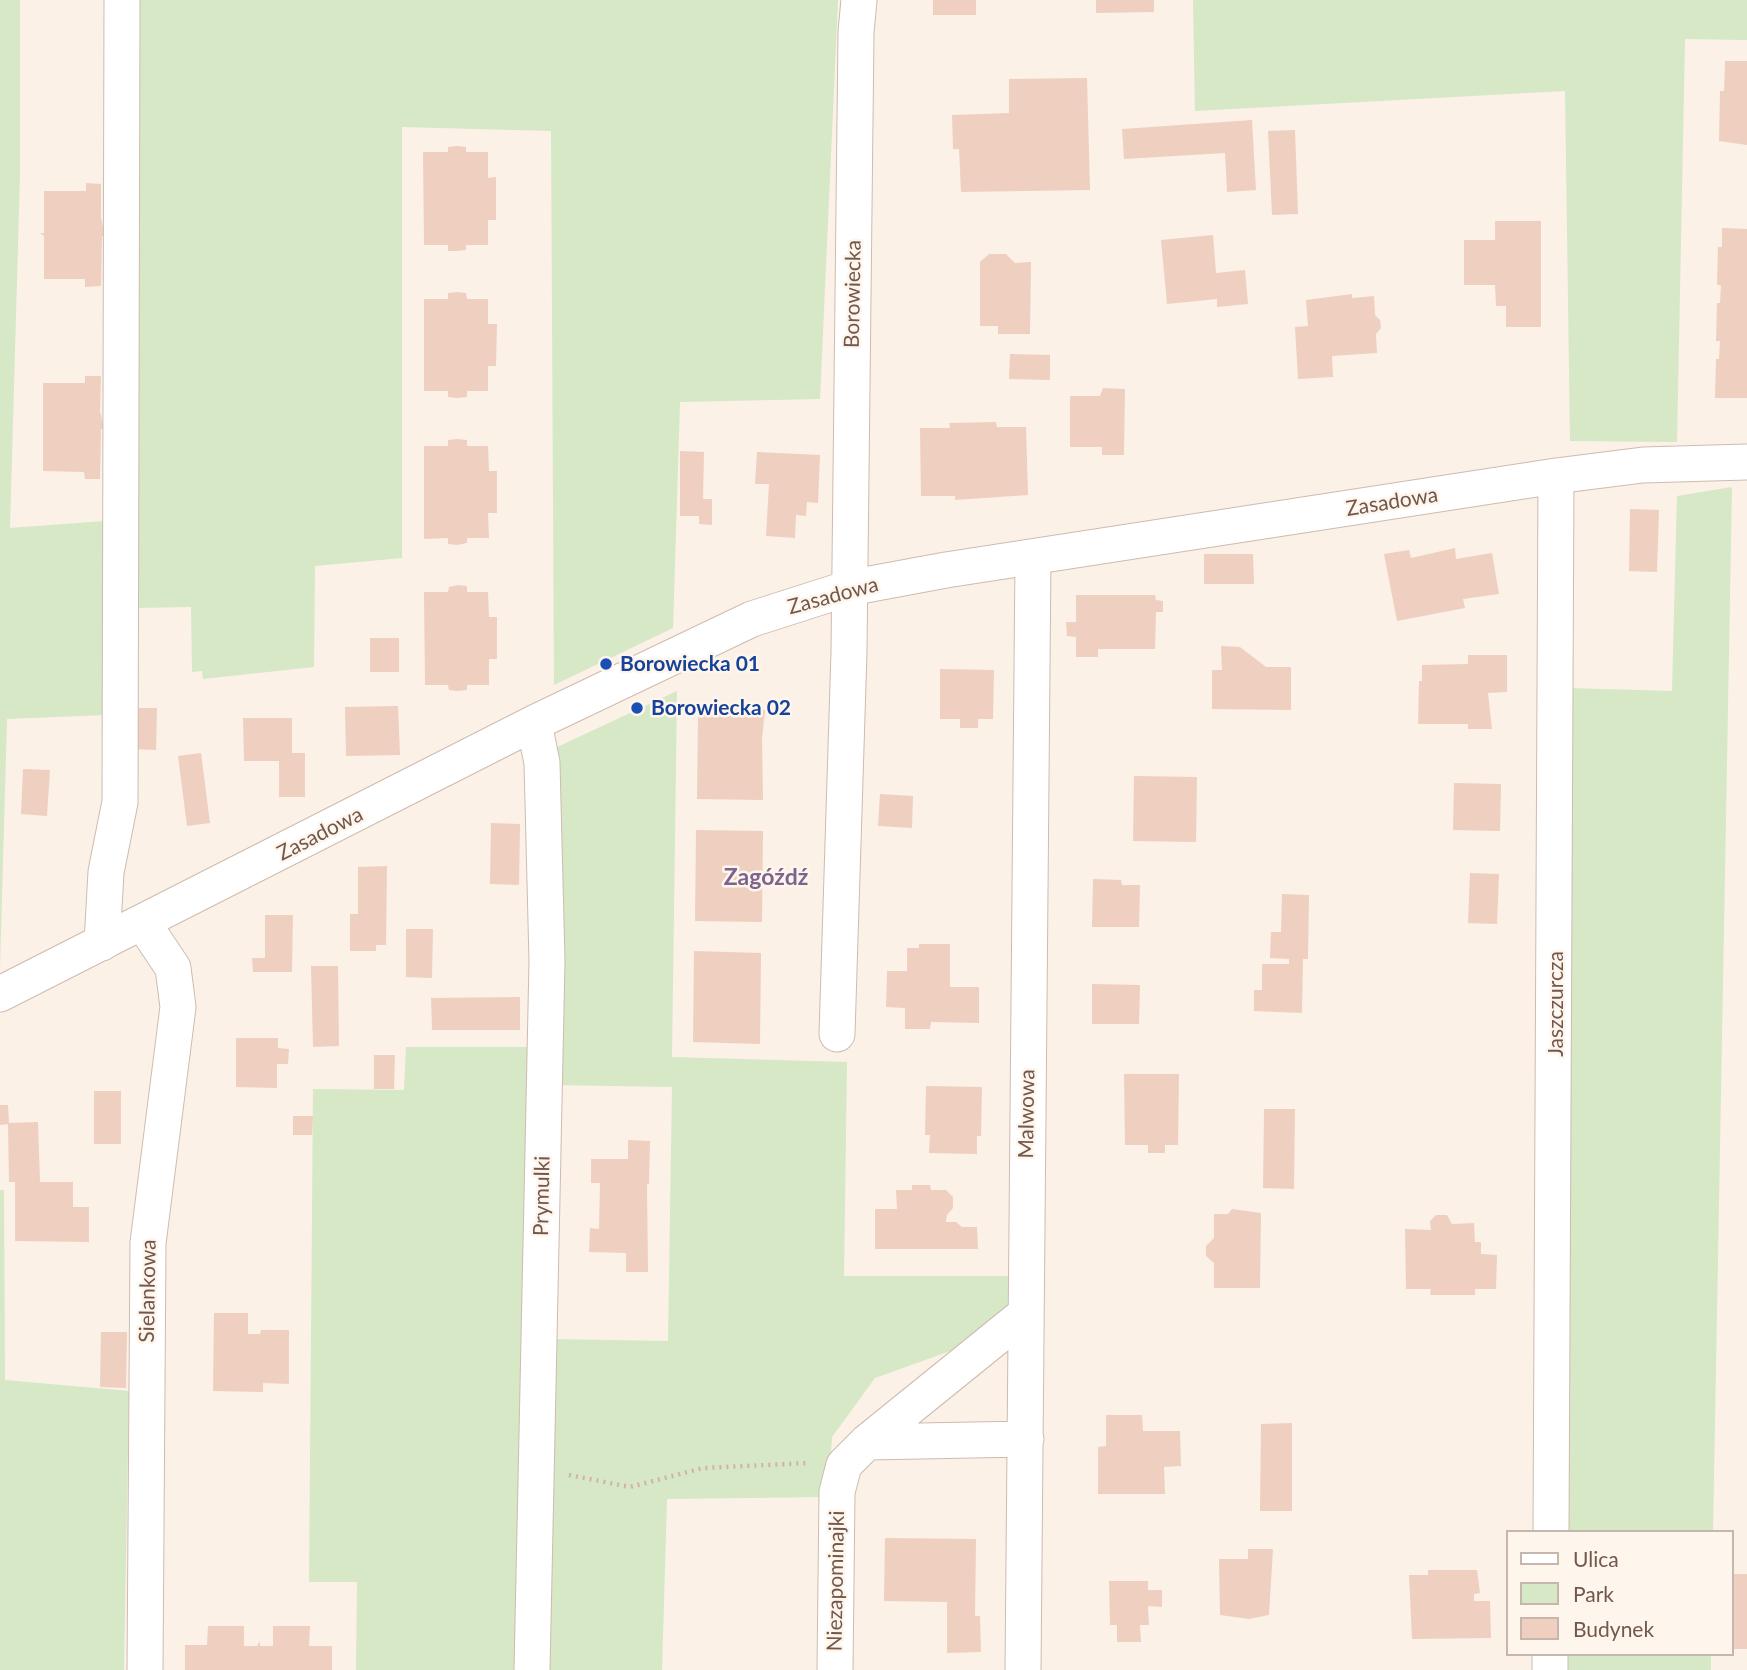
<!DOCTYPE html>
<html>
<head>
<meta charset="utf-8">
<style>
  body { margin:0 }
  #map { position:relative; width:1747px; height:1670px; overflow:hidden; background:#fbf1e6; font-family:Lato,sans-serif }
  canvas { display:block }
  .legend { position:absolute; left:1506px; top:1530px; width:228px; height:126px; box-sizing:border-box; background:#fef6ec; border:2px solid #c6b6ac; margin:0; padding:9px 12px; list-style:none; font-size:21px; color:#73574c }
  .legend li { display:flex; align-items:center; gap:14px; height:35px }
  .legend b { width:35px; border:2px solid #c6b6ac }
</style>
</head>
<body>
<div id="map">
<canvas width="1747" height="1670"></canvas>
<ul class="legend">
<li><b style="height:9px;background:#fff"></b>Ulica</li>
<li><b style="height:19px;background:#d6e8c5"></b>Park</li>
<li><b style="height:19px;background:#efcfbf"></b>Budynek</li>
</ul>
</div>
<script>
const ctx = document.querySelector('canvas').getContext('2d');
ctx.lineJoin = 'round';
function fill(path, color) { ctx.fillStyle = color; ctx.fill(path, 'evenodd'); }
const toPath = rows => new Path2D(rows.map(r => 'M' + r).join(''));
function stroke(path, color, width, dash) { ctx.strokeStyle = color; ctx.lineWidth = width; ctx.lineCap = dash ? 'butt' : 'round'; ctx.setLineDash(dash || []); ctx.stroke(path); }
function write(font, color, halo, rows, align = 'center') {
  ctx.font = font + ' Lato,sans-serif'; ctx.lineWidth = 5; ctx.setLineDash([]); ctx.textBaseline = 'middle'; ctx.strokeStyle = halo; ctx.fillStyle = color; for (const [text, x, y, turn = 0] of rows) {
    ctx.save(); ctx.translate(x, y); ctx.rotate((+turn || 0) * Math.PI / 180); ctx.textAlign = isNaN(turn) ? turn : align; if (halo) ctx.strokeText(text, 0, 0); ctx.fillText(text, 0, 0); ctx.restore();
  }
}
fill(toPath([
  [0,0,20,0,20,174,10,528,105,521,105,715,7,719,0,968],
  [137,0,838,0,820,399,680,402,673,628,554,685,551,131,402,127,402,558,315,566,314,667,203,679,202,671,192,672,191,607,133,608],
  [1193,0,1747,0,1747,40,1685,39,1677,442,1570,441,1565,91,1195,111],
  [1732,487,1713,1532,1568,1532,1568,688,1672,691,1677,496],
  [677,691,672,1057,847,1062,844,1276,1013,1276,1012,1301,953,1350,875,1378,832,1437,828,1497,667,1499,662,1670,543,1670,549,1339,668,1341,672,1087,553,1085,553,749],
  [406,1047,530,1047,518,1670,356,1670,357,1582,309,1582,313,1089,404,1090],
  [0,1190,4,1190,5,1380,129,1391,124,1670,0,1670],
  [1568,1654,1711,1654,1711,1670,1568,1670]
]), '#d6e8c5');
fill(toPath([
  [933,0,976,0,976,15,933,15],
  [1096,0,1154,0,1154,12,1096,13],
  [1725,61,1747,61,1747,145,1719,141,1720,91,1724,91],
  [1087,78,1090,190,961,192,959,149,953,149,952,115,1009,113,1009,79],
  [1252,120,1256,190,1227,192,1225,153,1124,159,1122,129],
  [1295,130,1298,214,1272,215,1268,131],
  [457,146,466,147,466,152,488,152,488,178,496,177,496,220,488,220,488,245,466,245,466,250,457,251,448,251,448,245,424,245,423,152,448,152,448,147],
  [86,183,101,184,101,218,105,236,102,236,101,286,85,287,85,279,44,279,44,236,40,233,44,233,44,191,86,191],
  [1495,221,1541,221,1541,327,1506,327,1506,306,1496,306,1495,285,1464,285,1464,240,1495,240],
  [1722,228,1747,229,1747,398,1715,398,1716,359,1719,359,1720,341,1716,341,1717,303,1720,303,1721,285,1717,285,1718,247,1722,247],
  [1213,235,1216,273,1245,270,1248,304,1217,307,1217,299,1167,304,1161,240],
  [989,254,1006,254,1015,263,1031,262,1030,334,998,334,998,326,980,326,980,262],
  [457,292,466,293,467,299,488,299,488,324,497,324,496,366,488,366,488,391,467,391,467,397,457,398,448,397,448,391,424,391,424,299,448,299,448,293],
  [1352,294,1352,298,1374,296,1375,315,1380,320,1381,328,1376,334,1377,353,1332,356,1333,377,1298,379,1295,327,1308,326,1306,300],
  [1010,354,1050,355,1050,380,1009,379],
  [85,376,101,376,100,411,104,429,101,429,100,479,85,479,84,472,43,471,43,383,85,383],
  [1103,388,1125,389,1124,455,1102,455,1102,447,1070,447,1070,396,1100,396],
  [996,422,997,427,1026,427,1028,495,955,500,955,496,921,496,920,428,950,428,949,423],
  [457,439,467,440,467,446,488,446,489,471,497,471,497,513,488,513,489,538,467,538,467,543,457,545,448,544,448,538,424,539,424,446,448,446,448,440],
  [680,451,704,452,703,499,712,499,712,525,699,524,699,516,680,516],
  [757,452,820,455,818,503,807,502,806,516,796,515,795,538,766,536,769,484,755,484],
  [1630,509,1659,510,1657,572,1629,571],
  [1455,548,1456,559,1492,553,1499,594,1463,599,1465,608,1397,621,1384,554,1409,550,1411,558],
  [1204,554,1253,554,1254,584,1204,584],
  [458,585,467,586,467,592,488,592,489,617,497,617,497,659,489,659,489,685,467,685,467,690,458,691,449,690,448,685,425,685,424,592,448,592,449,587],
  [1076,595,1155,595,1156,600,1163,601,1163,612,1156,612,1155,649,1098,649,1098,657,1076,657,1076,637,1067,636,1066,622,1076,622],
  [370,638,399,638,399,672,370,672],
  [1221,646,1240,647,1266,667,1291,667,1291,710,1212,709,1212,670,1222,670],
  [1468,655,1507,655,1507,692,1488,693,1492,729,1468,729,1468,724,1418,724,1419,681,1422,681,1422,665,1468,664],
  [940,669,994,670,993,719,978,719,978,728,960,728,960,719,940,719],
  [398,706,400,755,346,756,345,707],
  [133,708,157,708,156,750,132,749],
  [707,709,765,710,762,739,763,800,697,799,698,713],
  [243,718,292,718,292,753,305,753,305,797,279,797,279,761,244,761],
  [201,753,210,823,187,826,178,756],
  [23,769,50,770,47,816,21,814],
  [1134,776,1197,777,1196,842,1133,841],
  [1454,783,1501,784,1500,831,1453,830],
  [880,794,913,796,912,828,878,826],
  [491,823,520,824,519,885,490,884],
  [696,830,763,831,762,922,695,921],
  [387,866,386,945,376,945,376,951,350,951,350,914,358,914,358,867],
  [1470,873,1499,874,1497,924,1468,923],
  [1093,879,1121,880,1122,885,1140,885,1139,927,1092,927],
  [1282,894,1309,895,1308,959,1303,959,1302,1013,1254,1011,1254,990,1262,990,1262,964,1289,964,1289,959,1270,958,1271,932,1281,932],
  [265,915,293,915,292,972,253,972,252,958,265,958],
  [406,929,433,929,432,978,406,977],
  [919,944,950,944,950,987,979,987,979,1023,931,1022,930,1029,905,1029,905,1008,886,1007,887,971,907,971,907,948,919,948],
  [694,951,761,953,760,1044,693,1042],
  [311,966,338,966,339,1046,313,1047],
  [1092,984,1140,985,1139,1024,1092,1024],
  [520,997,520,1030,432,1030,431,998],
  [236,1038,278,1038,278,1048,289,1049,288,1064,277,1064,277,1088,236,1087],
  [374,1055,395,1055,394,1089,374,1089],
  [1124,1074,1179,1074,1178,1145,1165,1145,1165,1153,1148,1153,1148,1145,1125,1145],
  [926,1086,982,1087,981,1136,977,1136,977,1154,929,1153,930,1135,925,1135],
  [94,1091,121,1091,121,1144,94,1144],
  [0,1105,8,1105,9,1123,38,1122,40,1182,73,1182,73,1207,89,1207,89,1242,15,1241,15,1182,9,1182,8,1124,0,1125],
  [1264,1109,1295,1109,1294,1189,1263,1188],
  [293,1116,313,1116,312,1135,293,1135],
  [628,1140,650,1141,649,1184,647,1184,648,1272,626,1272,626,1253,589,1252,590,1228,599,1229,600,1183,591,1183,591,1159,628,1159],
  [912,1185,930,1185,931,1190,946,1190,953,1197,953,1208,947,1215,946,1222,956,1222,962,1227,977,1227,978,1249,875,1249,875,1209,897,1209,896,1190,912,1190],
  [1232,1209,1261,1213,1260,1288,1214,1288,1214,1263,1206,1256,1206,1246,1214,1238,1214,1214,1228,1214],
  [1436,1215,1447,1215,1452,1224,1474,1223,1475,1242,1481,1242,1481,1254,1497,1255,1496,1289,1475,1289,1475,1295,1430,1295,1431,1289,1406,1289,1405,1229,1431,1230,1430,1221],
  [214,1313,248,1313,248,1334,260,1334,261,1330,289,1330,289,1384,263,1383,263,1392,213,1391],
  [101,1332,127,1332,126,1388,100,1387],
  [1106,1415,1142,1415,1143,1431,1180,1431,1181,1466,1164,1467,1165,1494,1098,1494,1098,1447,1106,1446],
  [1292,1423,1292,1511,1260,1511,1261,1424],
  [885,1538,976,1539,975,1616,980,1616,981,1652,947,1653,947,1602,884,1601],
  [1248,1549,1273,1549,1269,1615,1249,1619,1220,1615,1219,1559,1248,1559],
  [1428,1570,1477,1570,1480,1593,1474,1594,1474,1601,1490,1601,1491,1638,1412,1639,1409,1575,1428,1575],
  [1733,1574,1747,1574,1747,1649,1732,1649],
  [1109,1581,1148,1581,1148,1590,1162,1590,1162,1607,1148,1606,1149,1625,1140,1625,1141,1642,1117,1642,1117,1625,1110,1625],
  [208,1626,244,1626,244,1646,257,1646,260,1641,260,1646,273,1646,273,1626,310,1626,309,1646,332,1646,332,1670,185,1670,185,1645,207,1645]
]), '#efcfbf');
const minor = toPath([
  [143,923,173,968,178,1007,148,1243,145,1670],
  [102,943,106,872,120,802,122,0],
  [0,994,534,723,752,619,849,588,946,570,1556,476,1643,465,1747,462],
  [837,1034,849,652,856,32,859,0],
  [867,1442,1026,1439],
  [1551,1532,1556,476],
  [532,1670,547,961,542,763,534,723],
  [835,1670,837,1492,844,1465,867,1442,1024,1315],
  [1023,1670,1033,557],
  [1550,1670,1550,1654]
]);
stroke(minor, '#cebbb0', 37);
stroke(toPath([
  [569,1475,630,1487,703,1468,808,1463]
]), '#d4b2a2', 4.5, [2, 5]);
stroke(minor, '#fff', 35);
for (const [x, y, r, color] of [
  [606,664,7,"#1a4fb4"],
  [637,708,7,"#1a4fb4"]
]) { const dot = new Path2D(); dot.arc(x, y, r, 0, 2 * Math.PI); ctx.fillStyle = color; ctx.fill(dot); stroke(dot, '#fef6ec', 2.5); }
write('21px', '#73574c', '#fef6ec', [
  ["Borowiecka",853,294,-89],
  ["Zasadowa",1392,502,-9],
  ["Zasadowa",833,596,-15],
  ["Zasadowa",320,834,-27],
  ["Jaszczurcza",1556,1004,-90],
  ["Malwowa",1027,1114,-89],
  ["Prymulki",542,1196,-89],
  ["Sielankowa",148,1291,-89],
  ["Niezapominajki",836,1581,-89]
]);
write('bold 21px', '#164399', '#fef6ec', [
  ["Borowiecka 01",620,664],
  ["Borowiecka 02",651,708]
], 'left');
write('bold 23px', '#7d648f', '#fef6ec', [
  ["Zagóźdź",766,878]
]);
</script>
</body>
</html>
